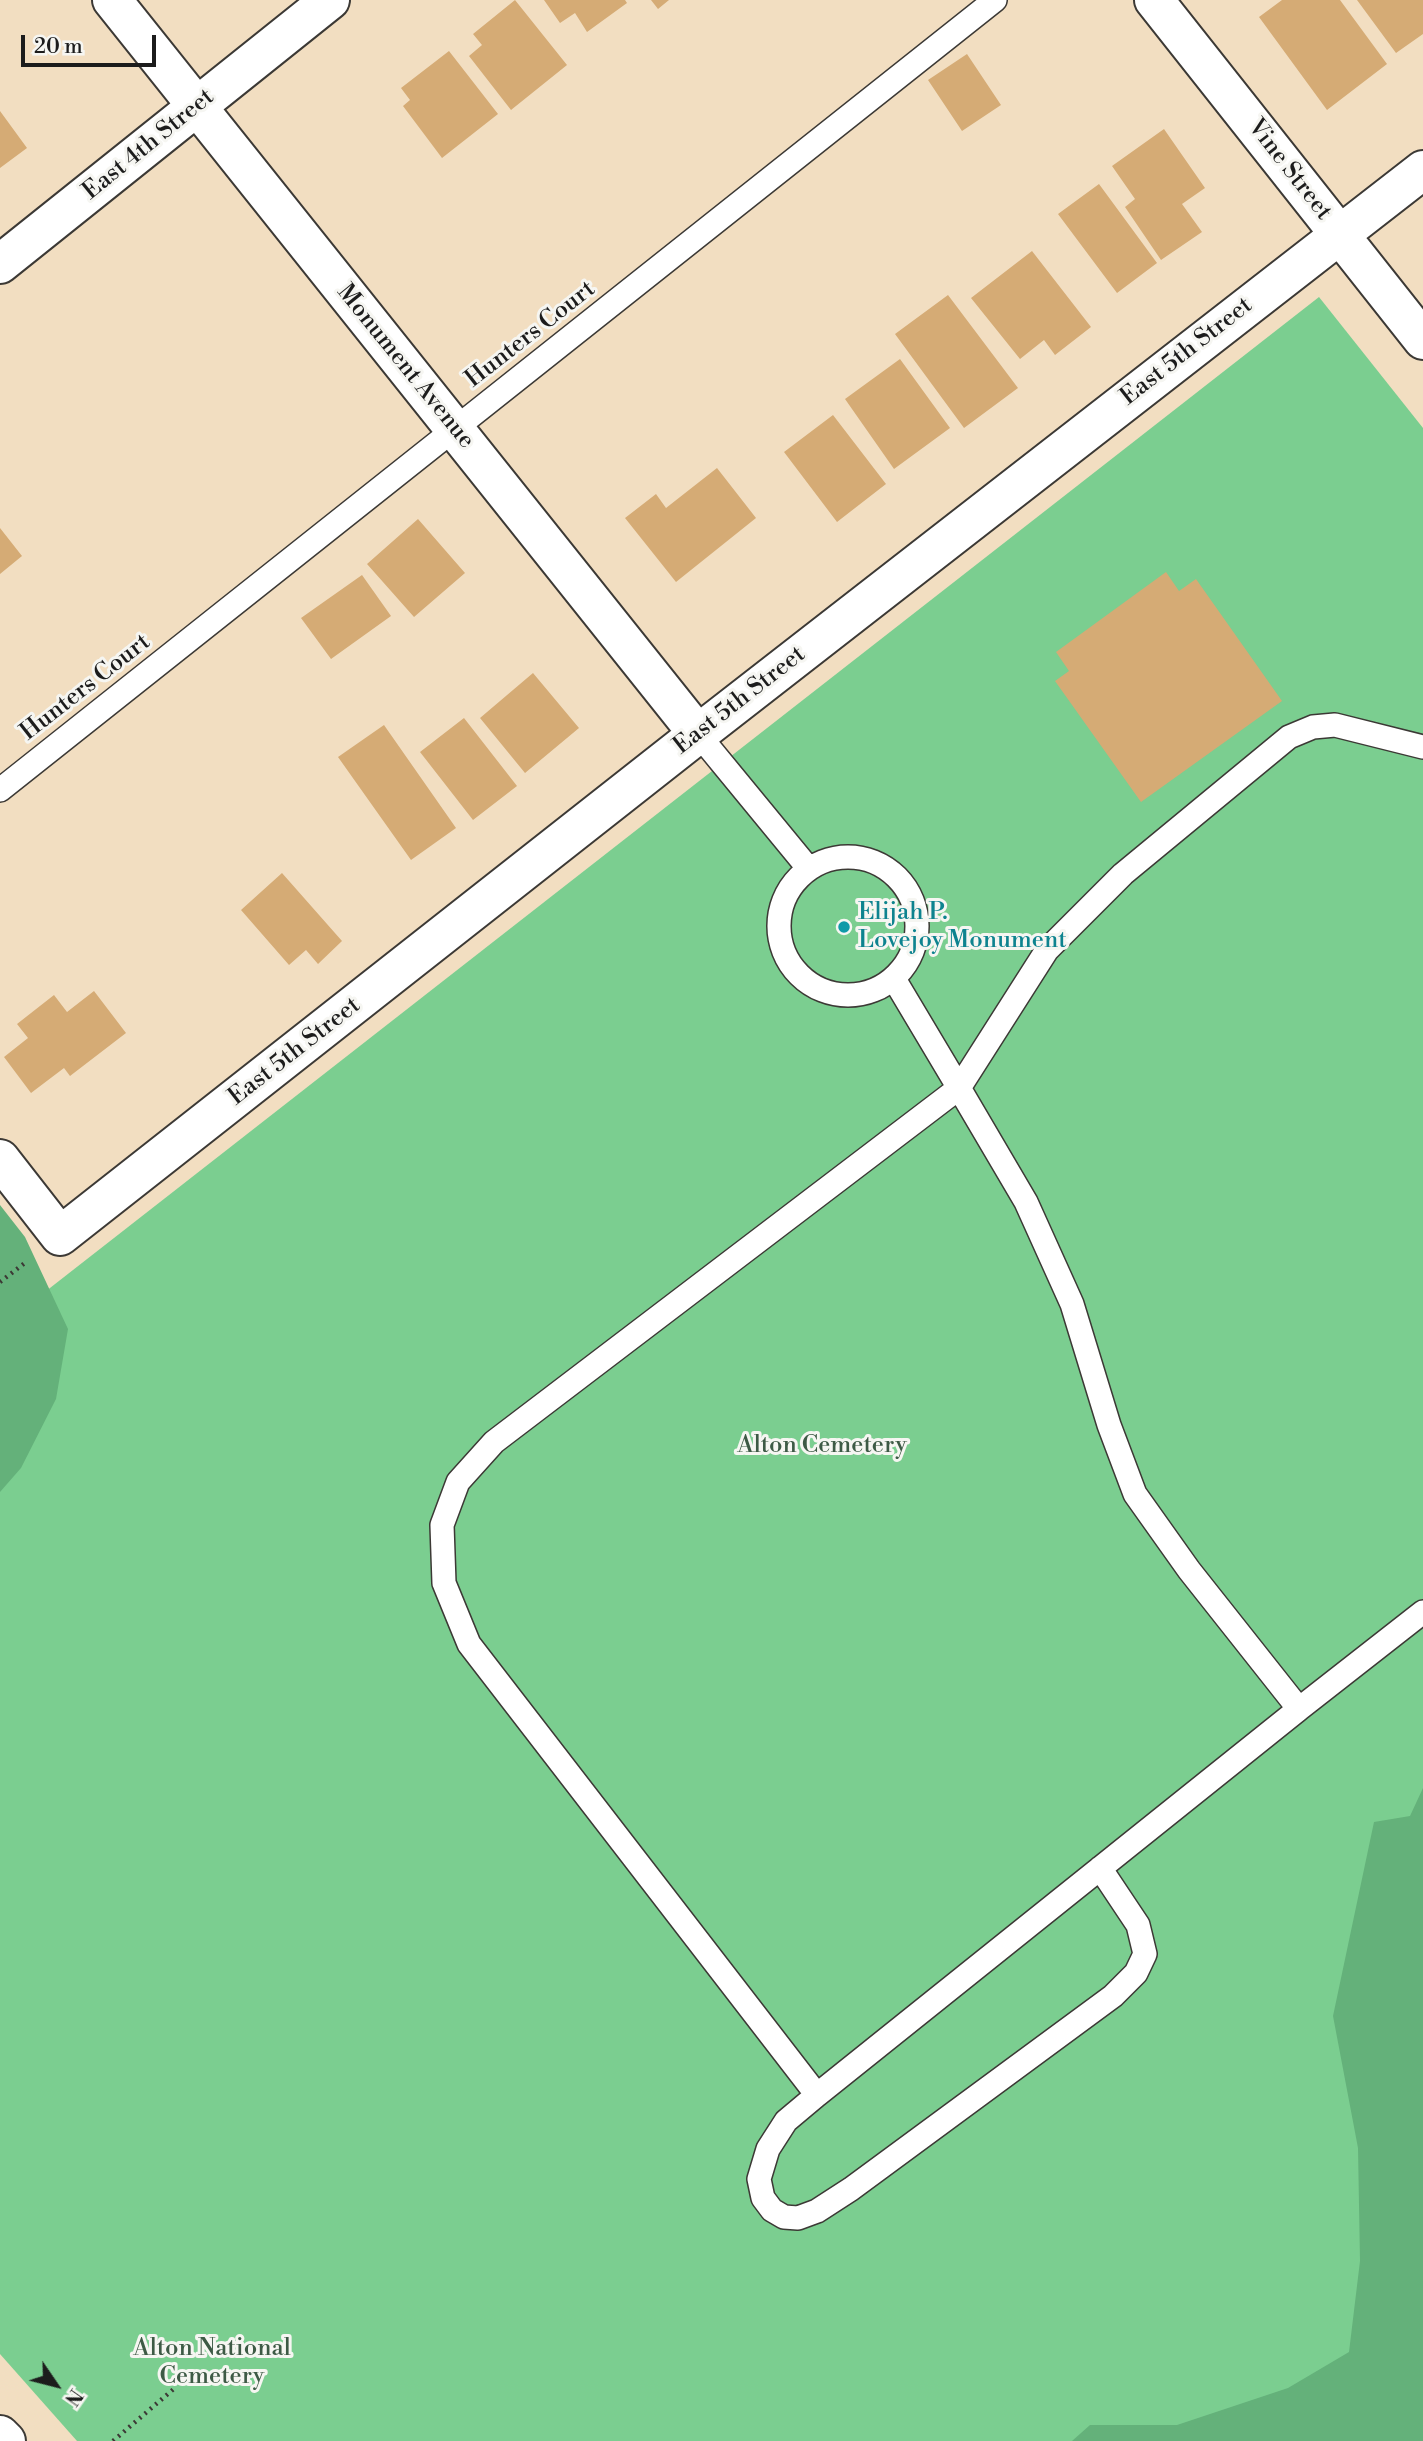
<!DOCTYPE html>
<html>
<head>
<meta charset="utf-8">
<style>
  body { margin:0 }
  #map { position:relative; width:1423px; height:2441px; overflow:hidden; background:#f2dec1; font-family:"Libre Bodoni",serif }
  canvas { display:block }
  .north { position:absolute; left:21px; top:2350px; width:70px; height:70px; -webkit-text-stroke:5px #f6f6f2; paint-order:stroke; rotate:125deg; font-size:19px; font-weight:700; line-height:28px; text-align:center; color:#1c1c1c }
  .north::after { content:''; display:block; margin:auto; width:24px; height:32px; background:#1c1c1c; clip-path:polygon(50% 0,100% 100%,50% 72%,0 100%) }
  .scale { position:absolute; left:21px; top:35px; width:135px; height:32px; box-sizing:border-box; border:4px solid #1c1c1c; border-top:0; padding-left:9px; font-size:21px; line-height:24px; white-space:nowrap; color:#1c1c1c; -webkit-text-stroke:5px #f6f6f2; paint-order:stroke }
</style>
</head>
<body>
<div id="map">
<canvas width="1423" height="2441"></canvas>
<div class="north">N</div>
<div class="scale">20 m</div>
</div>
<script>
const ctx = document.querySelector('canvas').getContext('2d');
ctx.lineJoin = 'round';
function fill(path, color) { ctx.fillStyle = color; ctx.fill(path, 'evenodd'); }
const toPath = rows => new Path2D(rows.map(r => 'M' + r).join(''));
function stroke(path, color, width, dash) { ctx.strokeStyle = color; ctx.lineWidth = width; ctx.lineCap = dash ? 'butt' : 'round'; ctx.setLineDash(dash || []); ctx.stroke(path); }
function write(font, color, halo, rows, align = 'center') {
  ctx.font = font + ' "Libre Bodoni",serif'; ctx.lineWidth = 6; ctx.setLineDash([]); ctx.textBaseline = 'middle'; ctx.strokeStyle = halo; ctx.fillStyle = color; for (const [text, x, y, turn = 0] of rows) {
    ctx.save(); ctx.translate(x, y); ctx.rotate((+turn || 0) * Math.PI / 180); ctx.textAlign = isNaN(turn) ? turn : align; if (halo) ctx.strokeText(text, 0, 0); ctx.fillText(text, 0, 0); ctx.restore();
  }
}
fill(toPath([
  [1319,297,1423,428,1423,2331,1267,2441,77,2441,0,2354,0,1327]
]), '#7bce90');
fill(toPath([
  [0,1205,25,1237,68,1329,56,1399,21,1468,0,1492],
  [1423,1788,1423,2441,1072,2441,1090,2425,1177,2425,1288,2388,1349,2352,1360,2261,1358,2148,1333,2016,1374,1822,1410,1816]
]), '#64b17a');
fill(toPath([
  [515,0,567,65,511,110,469,56,482,45,473,34],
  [544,0,625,0,627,3,587,32,575,13,560,23],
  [651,0,669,0,658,9],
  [1282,0,1340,0,1387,64,1327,110,1259,17],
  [1357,0,1423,0,1423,34,1396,53],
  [449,51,498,114,442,158,403,106,410,100,401,88],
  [967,54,1001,105,962,131,928,80],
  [0,111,27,148,0,168],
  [1164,129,1205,188,1182,204,1202,232,1161,260,1125,207,1135,199,1112,166],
  [1099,184,1157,263,1117,293,1058,214],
  [1032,251,1091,327,1055,355,1044,340,1020,359,971,298],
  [948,295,1018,388,964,428,895,334],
  [900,359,950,428,894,469,845,399],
  [833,415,886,484,837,522,784,452],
  [717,468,756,518,676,582,625,518,656,494,666,508],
  [418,519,465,573,414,617,367,564],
  [0,528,22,556,0,574],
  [1166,572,1179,591,1196,579,1282,701,1141,802,1055,681,1069,671,1056,652],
  [362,575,391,616,331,659,301,618],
  [533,673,579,728,525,773,480,718],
  [464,718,517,786,473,820,420,752],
  [384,725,456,828,411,860,338,757],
  [282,873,342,941,318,964,306,950,289,965,241,910],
  [94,991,126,1033,70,1076,64,1068,31,1093,4,1057,28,1038,17,1024,54,995,67,1012]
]), '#d5ab75');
const lane = toPath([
  [698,734,809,869],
  [0,790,995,0],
  '779 926a69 69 0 1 1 138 0a69 69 0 1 1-138 0Z',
  [894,979,959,1088,1026,1202,1072,1304,1109,1425,1135,1494,1189,1570,1299,1709,817,2095,469,1644,444,1583,442,1525,458,1482,494,1442,959,1088,1047,950,1123,874,1289,737,1313,727,1335,725,1423,747],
  [1299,1709,1423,1612],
  [817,2095,786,2121,768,2149,759,2179,763,2198,772,2210,784,2217,798,2218,817,2211,851,2189,1113,1996,1136,1973,1145,1954,1138,1925,1100,1868]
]);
const street = toPath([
  [112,0,698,734],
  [1154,0,1423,340],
  [0,264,330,0],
  [0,1159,60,1236,698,734,1423,170]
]);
const secondary = toPath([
  [0,2435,6,2441]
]);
stroke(lane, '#3c3935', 26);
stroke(street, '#3c3935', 42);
stroke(secondary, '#3c3935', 42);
stroke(toPath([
  [0,1282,26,1262],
  [113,2441,176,2387]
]), '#3c3935', 4.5, [2, 5]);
stroke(lane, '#fff', 23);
stroke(street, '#fff', 38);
stroke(secondary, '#fff', 38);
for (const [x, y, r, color] of [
  [844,927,7,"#0f9aa8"]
]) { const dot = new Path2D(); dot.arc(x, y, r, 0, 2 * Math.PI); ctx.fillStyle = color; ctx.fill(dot); stroke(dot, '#f6f6f2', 2.5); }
write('24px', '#1c1c1c', '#f6f6f2', [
  ["East 4th Street",149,145,-39],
  ["Vine Street",1289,170,52],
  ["Hunters Court",531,335,-38],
  ["East 5th Street",1187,352,-38],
  ["Monument Avenue",405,367,51],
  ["Hunters Court",86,688,-38],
  ["East 5th Street",740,701,-38],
  ["East 5th Street",295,1052,-38]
]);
write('24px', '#0d838f', '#f6f6f2', [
  ["Elijah P.",858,913],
  ["Lovejoy Monument",858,941]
], 'left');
write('24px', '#3d5a45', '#f6f6f2', [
  ["Alton Cemetery",822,1446],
  ["Alton National",212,2349],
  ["Cemetery",212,2377]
]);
</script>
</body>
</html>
